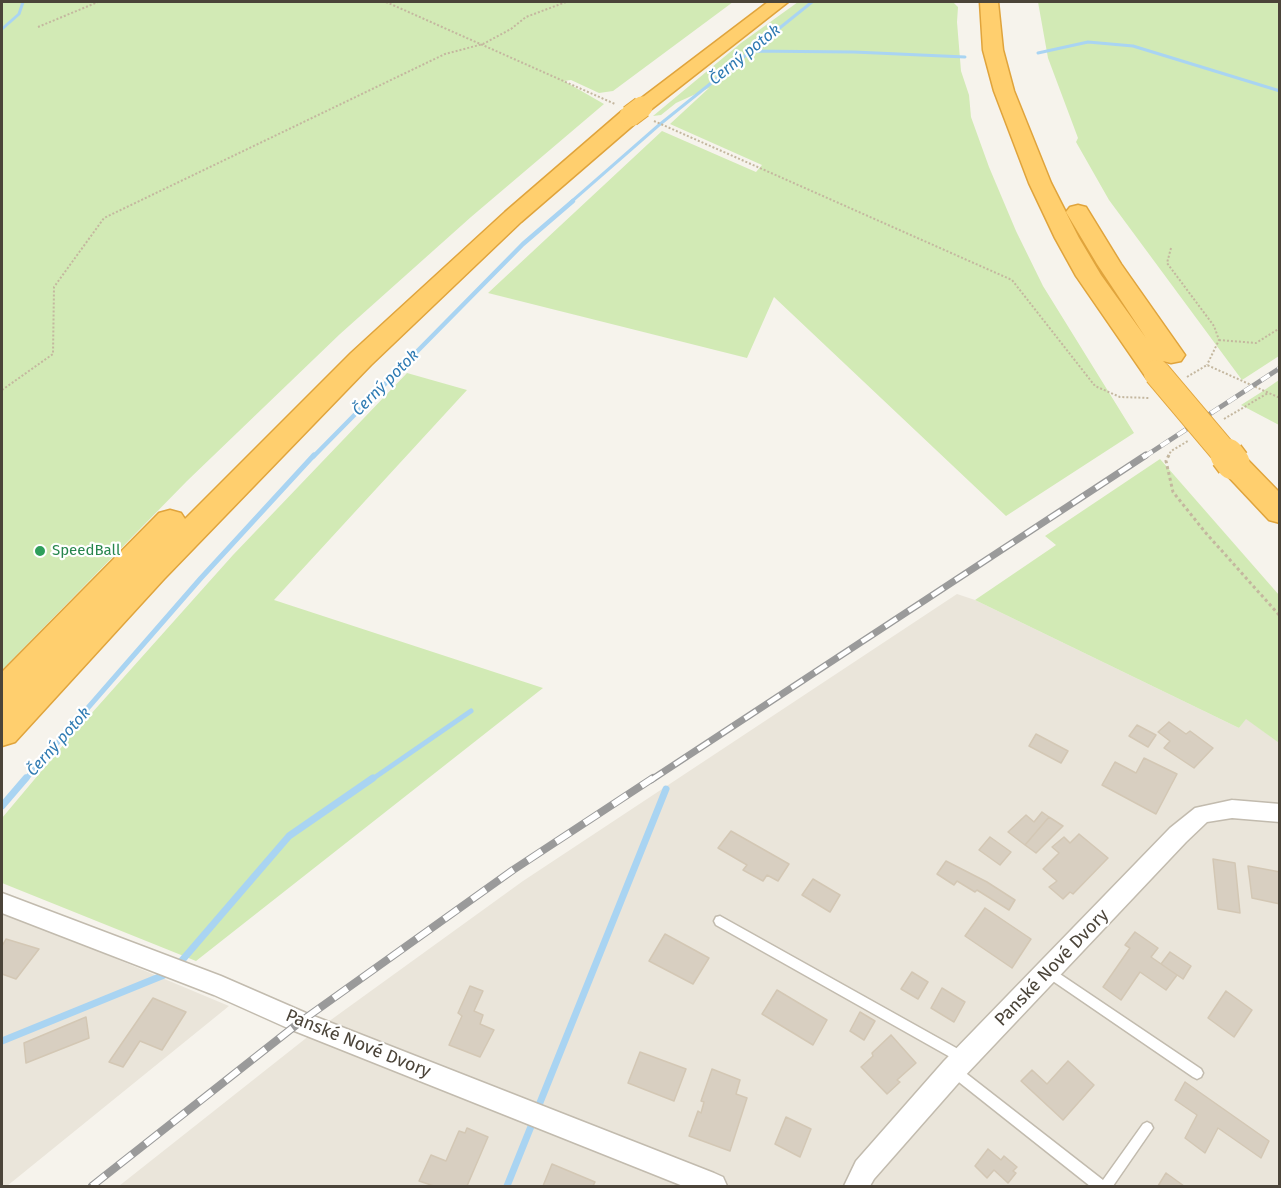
<!DOCTYPE html>
<html>
<head>
<meta charset="utf-8">
<style>
  body { margin:0 }
  #map { position:relative; width:1281px; height:1188px; overflow:hidden; background:#f6f3ec; font-family:"Fira Sans",sans-serif }
  canvas { display:block }
  .frame { position:absolute; inset:0; border:3px solid #4b4439; pointer-events:none }
</style>
</head>
<body>
<div id="map">
<canvas width="1281" height="1188"></canvas>
<div class="frame"></div>
</div>
<script>
const ctx = document.querySelector('canvas').getContext('2d');
ctx.lineJoin = 'round';
function fill(path, color) { ctx.fillStyle = color; ctx.fill(path, 'evenodd'); }
const toPath = rows => new Path2D(rows.map(r => 'M' + r).join(''));
function stroke(path, color, width, dash) { ctx.strokeStyle = color; ctx.lineWidth = width; ctx.lineCap = dash ? 'butt' : 'round'; ctx.setLineDash(dash || []); ctx.stroke(path); }
function write(font, color, halo, rows, align = 'center') {
  ctx.font = font + ' "Fira Sans",sans-serif'; ctx.lineWidth = 4.5; ctx.setLineDash([]); ctx.textBaseline = 'middle'; ctx.strokeStyle = halo; ctx.fillStyle = color; for (const [text, x, y, turn = 0] of rows) {
    ctx.save(); ctx.translate(x, y); ctx.rotate((+turn || 0) * Math.PI / 180); ctx.textAlign = isNaN(turn) ? turn : align; if (halo) ctx.strokeText(text, 0, 0); ctx.fillText(text, 0, 0); ctx.restore();
  }
}
fill(toPath([
  [957,594,975,600,1239,728,1246,718,1279,743,1279,1186,119,1186,310,1035,523,881],
  [2,911,229,1006,7,1186,2,1186]
]), '#eae5da');
fill(toPath([
  [2,2,733,2,613,91,599,93,571,80,564,81,604,104,471,217,340,334,187,481,2,670],
  [798,2,953,2,958,7,957,22,961,71,969,95,971,117,989,167,1016,231,1043,286,1134,433,1006,516,774,297,747,358,488,293,662,131,756,172,762,165,670,124,709,88,676,103,661,115,653,116,741,43],
  [1038,2,1279,2,1279,356,1242,380,1109,200,1076,142,1078,138,1048,58],
  [407,373,467,390,274,600,543,688,196,961,2,883,2,818,65,743,233,555],
  [1279,380,1279,425,1241,405,1263,391],
  [1160,459,1279,595,1279,743,1246,719,1239,728,975,600,1056,545,1045,536]
]), '#d2eab5');
stroke(toPath([
  [2,29,19,14,23,2],
  [748,51,854,52,965,57],
  [1038,53,1088,42,1133,46,1280,91],
  [571,202,659,125,812,2]
]), '#a9d4f2', 3);
stroke(toPath([
  [313,457,523,244,573,201]
]), '#a9d4f2', 4.5);
stroke(toPath([
  [25,780,201,578,314,455],
  [371,780,471,711]
]), '#a9d4f2', 5);
stroke(toPath([
  [2,806,26,778],
  [178,965,289,836,373,778],
  [2,1041,169,973],
  [537,1110,666,789],
  [507,1186,534,1119]
]), '#a9d4f2', 7);
const building = toPath([
  [1169,722,1186,734,1190,731,1213,748,1194,768,1164,748,1170,741,1158,732,1169,722],
  [1137,725,1156,735,1148,747,1129,736,1137,725],
  [1036,734,1068,751,1061,763,1029,746,1036,734],
  [1144,758,1177,774,1156,814,1102,785,1115,762,1136,773,1144,758],
  [1042,812,1049,817,1025,845,1008,832,1026,815,1034,822,1042,812],
  [1049,817,1063,826,1036,853,1025,845,1049,817],
  [731,831,789,864,778,881,767,875,763,881,743,870,747,865,718,848,731,831],
  [1079,834,1108,858,1073,894,1070,892,1063,899,1049,887,1057,881,1043,869,1059,853,1052,847,1064,837,1070,843,1079,834],
  [990,837,1011,852,1000,865,979,850,990,837],
  [1213,859,1235,863,1240,913,1218,909,1213,859],
  [946,861,987,882,1015,900,1009,910,977,890,975,892,957,881,954,885,937,874,946,861],
  [1248,866,1280,872,1280,904,1252,898,1248,866],
  [813,879,840,895,830,912,802,895,813,879],
  [985,908,1031,939,1012,968,965,936,985,908],
  [1135,932,1158,948,1151,957,1177,975,1166,990,1140,972,1121,1000,1103,987,1130,948,1125,945,1135,932],
  [665,934,709,958,693,984,649,961,665,934],
  [6,939,39,949,16,979,2,974,2,946,6,939],
  [1170,952,1191,966,1183,979,1161,964,1170,952],
  [912,972,928,982,918,999,901,989,912,972],
  [470,986,483,991,474,1011,483,1015,480,1024,494,1030,480,1057,449,1045,462,1016,458,1013,470,986],
  [942,988,965,1002,954,1022,931,1008,942,988],
  [777,990,827,1020,813,1045,762,1014,777,990],
  [1226,991,1252,1010,1234,1037,1208,1018,1226,991],
  [153,998,186,1012,162,1050,140,1041,123,1067,109,1062,153,998],
  [860,1012,875,1021,864,1040,850,1031,860,1012],
  [86,1017,89,1038,26,1063,24,1043,86,1017],
  [891,1035,916,1063,897,1080,900,1082,887,1094,861,1067,873,1056,872,1053,891,1035],
  [640,1052,686,1069,674,1101,628,1083,640,1052],
  [1068,1061,1094,1085,1063,1120,1021,1081,1032,1070,1047,1084,1068,1061],
  [712,1069,740,1080,736,1094,747,1098,730,1151,689,1136,698,1111,701,1113,704,1102,701,1101,712,1069],
  [1185,1082,1269,1141,1261,1158,1218,1128,1205,1153,1185,1138,1197,1115,1175,1100,1185,1082],
  [786,1117,811,1129,800,1157,775,1144,786,1117],
  [467,1128,488,1137,467,1186,434,1186,419,1181,431,1155,446,1161,459,1131,465,1133,467,1128],
  [988,1149,1001,1160,1004,1156,1017,1167,1013,1171,1016,1173,1008,1183,994,1170,987,1178,975,1166,988,1149],
  [552,1164,595,1182,593,1186,543,1186,552,1164],
  [1166,1173,1184,1186,1158,1186,1166,1173]
]);
fill(building, '#d8cfc1');
stroke(building, '#d3c7b4', 1.5);
const lane = toPath([
  [720,916,967,1054,969,1058,967,1062,963,1064,959,1062,716,925,714,921,716,917,720,916],
  [1048,966,1201,1069,1203,1073,1201,1077,1197,1079,1193,1077,1044,975,1042,971,1044,967,1048,966],
  [954,1065,958,1067,1103,1180,1143,1124,1147,1122,1151,1124,1153,1128,1113,1186,1090,1186,950,1075,948,1071,950,1067,954,1065]
]);
const street = toPath([
  [1232,800,1280,804,1280,822,1232,818,1207,822,1186,842,962,1079,874,1179,870,1186,844,1186,856,1161,944,1061,1170,828,1195,808,1232,800],
  [2,893,221,976,306,1013,714,1173,723,1177,727,1186,683,1186,292,1030,214,995,2,913,2,893]
]);
const highway = toPath([
  [768,2,788,2,649,111,638,112,641,116,638,121,521,222,371,365,164,579,15,742,2,746,2,672,159,513,170,510,181,513,185,519,351,353,505,212,622,111,634,111,631,107,635,103,768,2],
  [980,2,998,2,1003,50,1014,91,1051,183,1079,238,1101,275,1146,338,1097,264,1066,212,1070,207,1078,205,1086,207,1121,264,1185,355,1181,361,1171,363,1163,361,1171,373,1167,379,1157,382,1147,379,1076,276,1055,238,1029,183,994,91,983,50,980,2],
  [1233,453,1244,456,1280,493,1280,523,1269,520,1222,470,1218,463,1222,456,1233,453]
]);
stroke(lane, '#c2bbae', 3);
stroke(street, '#c2bbae', 3);
stroke(highway, '#e0a43c', 3);
stroke(toPath([
  [386,2,615,104],
  [38,27,98,2],
  [654,121,1012,280,1095,386,1120,397,1150,398],
  [1171,248,1167,263,1214,326,1219,340,1207,365],
  [1219,340,1256,343,1280,328],
  [1187,377,1207,365,1280,398],
  [2,390,53,354,54,287,104,218,445,54,483,44,511,29,526,17,566,2],
  [1224,419,1268,393],
  [1168,457,1171,451,1188,441]
]), '#c4b79f', 2, [2, 2]);
stroke(toPath([
  [1169,455,1166,461,1173,492,1205,532,1280,616]
]), '#c4b79f', 3, [3, 3]);
fill(lane, '#fff');
fill(street, '#fff');
fill(highway, '#ffcf6e');
const railFar2 = toPath([
  [1144,457,1280,368]
]);
const railFar1 = toPath([
  [651,780,1146,455]
]);
const rail = toPath([
  [92,1186,300,1022,513,870,653,778]
]);
stroke(railFar2, '#9a9a9a', 5);
stroke(railFar1, '#9a9a9a', 7);
stroke(rail, '#9a9a9a', 8);
stroke(railFar2, '#fff', 4, [10]);
stroke(railFar1, '#fff', 4.5, [14]);
stroke(rail, '#fff', 6, [17]);
const highwayBridgeFar2 = toPath([
  [630,116,642,107]
]);
const highwayBridgeFar1 = toPath([
  [1157,373,1228,457]
]);
const highwayBridge = toPath([
  [1227,455,1233,463]
]);
stroke(highwayBridgeFar2, '#e0a43c', 23, []);
stroke(highwayBridgeFar1, '#e0a43c', 28, []);
stroke(highwayBridge, '#e0a43c', 36, []);
stroke(highwayBridgeFar2, '#ffcf6e', 21);
stroke(highwayBridgeFar1, '#ffcf6e', 26);
stroke(highwayBridge, '#ffcf6e', 33);
for (const [x, y, r, color] of [
  [40,551,6,"#2e9e5b"]
]) { const dot = new Path2D(); dot.arc(x, y, r, 0, 2 * Math.PI); ctx.fillStyle = color; ctx.fill(dot); stroke(dot, '#fff', 2); }
write('15px', '#27864d', '#fff', [
  ["SpeedBall",52,551]
], 'left');
write('italic 16px', '#2e7ab2', '#fff', [
  ["Černý potok",745,55,-39],
  ["Černý potok",386,383,-45],
  ["Černý potok",59,742,-48]
]);
write('18px', '#4b4439', '#fff', [
  ["Panské Nové Dvory",1052,968,-46],
  ["Panské Nové Dvory",358,1044,22]
]);
</script>
</body>
</html>
